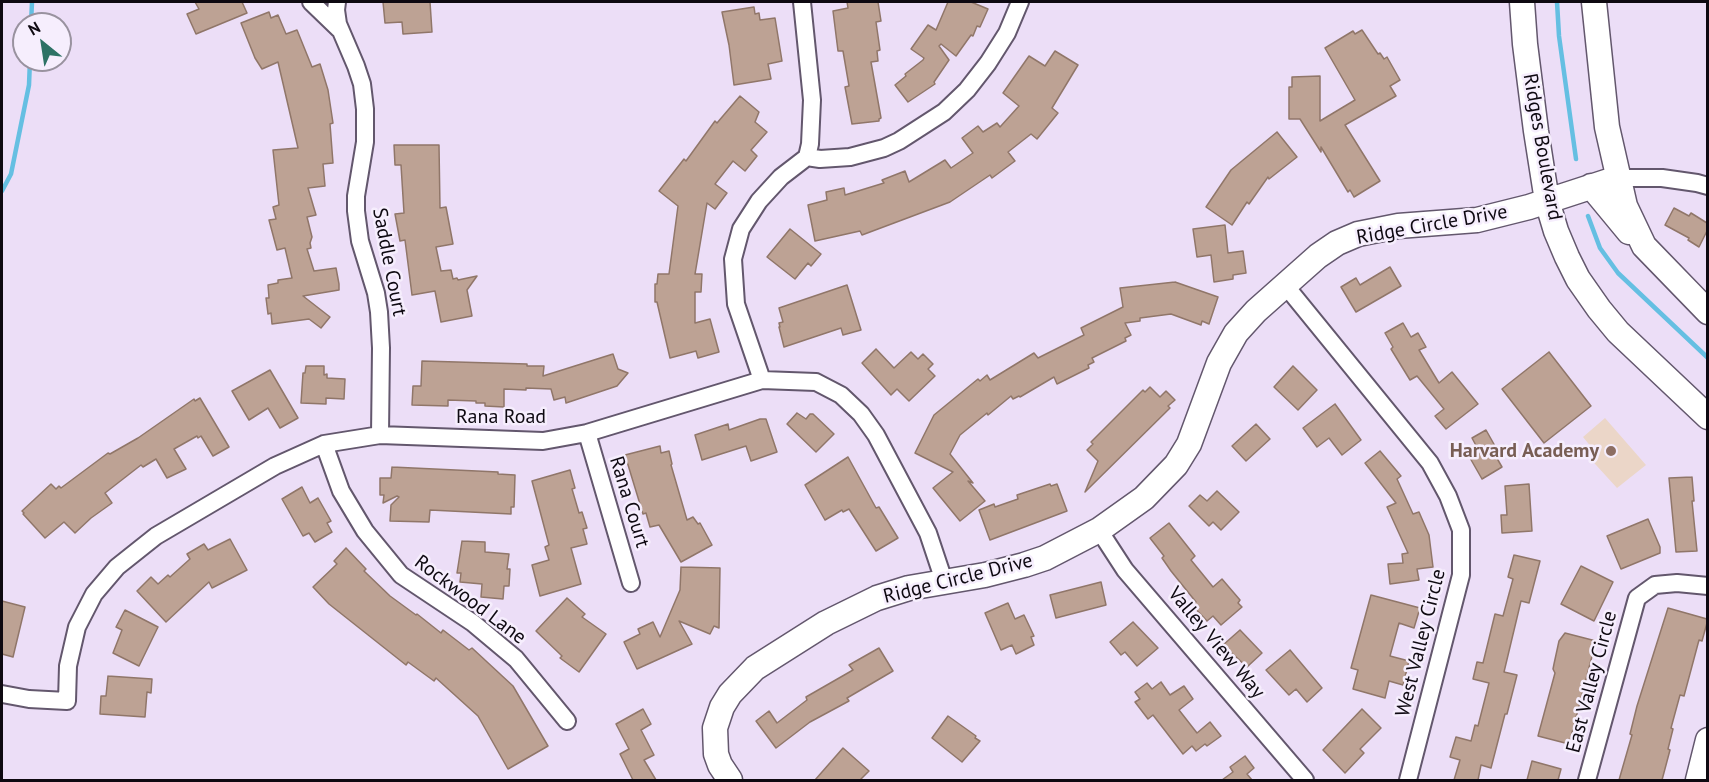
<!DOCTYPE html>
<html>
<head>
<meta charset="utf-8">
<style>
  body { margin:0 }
  #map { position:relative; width:1709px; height:782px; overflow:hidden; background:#ecdef7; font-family:"PT Sans",sans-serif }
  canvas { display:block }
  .frame { position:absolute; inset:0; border:3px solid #0e0911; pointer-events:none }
  .north { position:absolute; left:12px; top:12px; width:60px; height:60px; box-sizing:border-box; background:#f6eefd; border:2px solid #99929f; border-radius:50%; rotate:330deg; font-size:16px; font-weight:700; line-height:24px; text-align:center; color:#0e0911 }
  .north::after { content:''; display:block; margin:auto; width:21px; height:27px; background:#2e7265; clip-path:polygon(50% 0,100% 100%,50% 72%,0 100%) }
</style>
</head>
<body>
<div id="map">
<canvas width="1709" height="782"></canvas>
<div class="frame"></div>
<div class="north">N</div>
</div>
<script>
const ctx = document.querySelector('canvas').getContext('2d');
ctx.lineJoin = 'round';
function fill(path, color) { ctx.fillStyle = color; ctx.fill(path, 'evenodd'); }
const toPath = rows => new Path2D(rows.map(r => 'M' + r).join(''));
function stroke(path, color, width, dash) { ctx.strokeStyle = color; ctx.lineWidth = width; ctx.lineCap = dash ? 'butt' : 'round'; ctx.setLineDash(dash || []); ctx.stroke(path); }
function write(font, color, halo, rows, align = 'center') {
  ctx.font = font + ' "PT Sans",sans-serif'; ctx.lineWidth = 5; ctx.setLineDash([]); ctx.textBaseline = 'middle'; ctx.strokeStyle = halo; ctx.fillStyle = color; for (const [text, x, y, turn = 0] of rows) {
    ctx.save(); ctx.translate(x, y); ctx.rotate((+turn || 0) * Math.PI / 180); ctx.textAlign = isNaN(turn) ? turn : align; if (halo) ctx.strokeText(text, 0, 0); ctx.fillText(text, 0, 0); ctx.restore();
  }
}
fill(toPath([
  [1605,418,1646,465,1617,488,1586,454,1592,448,1583,437]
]), '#ebd6c8');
stroke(toPath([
  [1557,2,1559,36,1576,159],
  [31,24,32,2],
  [2,191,11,174,29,85,30,60],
  [1588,216,1600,248,1618,273,1708,358]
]), '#65bfe2', 4.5);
const building = toPath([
  [195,2,242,2,247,13,196,34,187,14,199,9,195,2],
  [383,2,430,2,432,32,403,34,402,22,385,23,383,2],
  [847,2,878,2,881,21,876,22,880,50,877,51,878,61,871,62,881,118,879,119,879,121,852,124,845,87,849,86,843,51,838,51,833,11,848,8,847,2],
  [948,2,971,2,988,9,980,27,977,26,973,36,971,35,956,56,941,44,939,46,949,60,934,82,935,84,908,102,895,85,906,76,905,74,923,60,924,58,911,49,928,25,936,30,948,2],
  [754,7,755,14,759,13,760,20,775,18,782,61,768,64,771,79,734,85,729,45,722,12,754,7],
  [269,12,271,18,278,15,286,34,297,30,312,67,320,64,328,90,333,123,330,124,333,163,323,164,325,186,308,188,316,215,307,217,312,237,310,243,311,248,307,249,314,271,336,268,339,284,339,290,303,296,330,317,321,328,309,319,272,324,271,313,268,314,266,298,269,298,268,285,278,283,278,280,292,278,285,248,277,250,269,220,276,219,273,207,279,205,273,150,298,148,278,62,262,69,255,58,241,23,269,12],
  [1362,30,1378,54,1380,53,1384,59,1387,57,1400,80,1390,86,1396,96,1345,125,1380,181,1354,197,1350,190,1348,192,1321,147,1321,152,1300,119,1289,119,1289,87,1292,87,1292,77,1320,76,1320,121,1355,100,1325,48,1353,31,1355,34,1362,30],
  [1055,51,1078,65,1052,108,1058,113,1037,139,1031,134,1008,152,1015,161,992,178,990,175,950,202,862,235,860,231,815,241,808,205,827,200,826,192,844,188,845,195,884,183,882,180,905,171,909,182,945,160,951,168,973,153,962,138,978,126,983,132,997,123,1000,127,1019,106,1003,93,1029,56,1045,66,1055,51],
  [740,96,759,112,755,122,767,132,751,150,757,156,745,171,733,161,715,184,727,193,715,209,707,203,695,274,702,274,701,292,695,292,695,323,710,319,719,352,698,358,696,351,670,358,657,302,655,302,655,284,657,284,658,274,669,274,678,206,659,191,684,159,686,161,715,121,717,123,740,96],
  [1277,132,1297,157,1269,179,1268,177,1249,204,1247,202,1232,225,1206,207,1231,170,1277,132],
  [394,145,439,145,440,208,446,207,453,244,436,247,441,271,451,270,453,279,457,278,458,280,477,276,467,290,472,316,441,322,435,291,412,295,405,240,400,241,395,214,404,213,401,165,395,165,394,145],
  [1674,208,1689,216,1691,213,1707,223,1707,231,1699,247,1688,240,1689,238,1665,225,1674,208],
  [1225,225,1228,253,1243,251,1246,273,1233,275,1233,279,1214,282,1211,255,1197,257,1193,229,1225,225],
  [790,229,821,254,811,266,808,263,795,279,767,257,790,229],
  [1390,267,1401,286,1356,312,1341,287,1356,278,1360,285,1390,267],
  [1175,282,1218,297,1209,324,1202,321,1201,325,1171,314,1140,318,1140,321,1125,323,1131,335,1125,338,1126,341,1092,358,1094,362,1088,365,1089,368,1057,384,1054,377,1020,397,1019,396,1013,399,1011,396,988,415,987,413,960,435,950,454,973,483,968,481,985,501,960,521,933,488,953,472,915,453,934,415,978,379,980,381,987,375,990,380,1034,353,1038,358,1084,335,1081,328,1123,307,1120,288,1175,282],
  [847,285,861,330,843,335,841,328,784,347,779,327,780,327,779,323,783,322,779,308,847,285],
  [1403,323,1411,337,1418,333,1426,347,1419,350,1439,383,1452,372,1478,404,1446,429,1435,416,1444,409,1417,376,1410,380,1391,349,1393,347,1385,333,1403,323],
  [876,349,894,368,911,352,918,359,923,354,933,364,928,369,935,376,909,401,897,389,891,395,862,363,876,349],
  [1549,352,1591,406,1544,443,1502,389,1549,352],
  [613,354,618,369,628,373,617,386,566,403,565,397,554,400,551,389,526,388,526,390,504,389,504,407,485,406,485,403,476,403,476,401,448,400,448,406,412,405,413,386,421,386,422,361,527,364,527,366,544,366,543,376,613,354],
  [306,366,324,366,324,375,327,374,327,378,345,379,344,399,326,398,326,404,301,403,303,373,305,373,306,366],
  [1293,366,1317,390,1298,410,1274,387,1293,366],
  [270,370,298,418,280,428,268,408,249,420,232,391,270,370],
  [1150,387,1160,397,1166,391,1175,400,1168,406,1170,408,1085,492,1098,461,1087,450,1093,444,1091,442,1143,390,1145,392,1150,387],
  [200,398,229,447,213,456,201,436,198,438,197,436,174,449,186,469,167,478,156,459,143,467,141,465,105,493,112,503,91,518,75,533,64,522,45,538,23,514,24,513,22,511,51,484,56,489,59,486,61,488,108,453,110,454,138,438,194,399,195,401,200,398],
  [1335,404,1361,440,1342,455,1329,438,1317,447,1303,428,1335,404],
  [797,413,806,419,810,414,813,414,834,434,816,452,787,424,797,413],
  [760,419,766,419,777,452,751,461,746,446,702,460,695,435,728,424,729,430,760,419],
  [1256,424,1270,439,1246,461,1232,446,1256,424],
  [1486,430,1495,446,1491,448,1502,467,1482,479,1470,458,1480,453,1472,438,1486,430],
  [660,446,661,453,669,451,672,464,671,465,687,520,693,517,698,524,700,523,712,545,681,562,659,525,650,527,646,513,643,514,625,455,660,446],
  [1380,451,1401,476,1397,479,1413,514,1419,512,1429,535,1433,567,1417,569,1419,580,1390,584,1388,564,1403,563,1402,554,1408,553,1387,507,1396,503,1365,463,1380,451],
  [848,457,876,508,879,507,898,538,876,551,849,509,843,512,842,510,825,520,805,485,848,457],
  [392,467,498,472,498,474,515,475,514,507,511,507,511,514,430,510,429,522,390,521,391,505,399,497,397,496,383,503,384,495,380,495,380,478,391,478,392,467],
  [570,470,575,488,572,489,579,513,582,512,587,528,583,529,587,544,571,548,581,584,540,596,532,565,549,560,545,547,549,545,532,481,570,470],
  [1692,477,1694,501,1692,501,1697,551,1676,552,1669,478,1692,477],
  [1050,484,1051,486,1057,484,1067,511,990,540,979,510,994,504,995,507,1018,499,1017,495,1050,484],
  [1529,484,1532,531,1502,533,1501,515,1507,515,1505,486,1529,484],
  [302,487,310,503,318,498,331,521,327,523,332,532,315,542,309,533,303,536,282,499,302,487],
  [1217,491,1239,512,1221,530,1213,522,1209,526,1189,506,1200,495,1207,501,1217,491],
  [1648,519,1660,547,1660,553,1621,569,1607,536,1648,519],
  [1169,523,1195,556,1191,560,1213,587,1222,579,1240,600,1238,603,1242,607,1221,625,1213,616,1207,621,1192,605,1196,602,1171,571,1162,558,1164,556,1150,538,1169,523],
  [230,539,247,570,212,588,209,582,166,622,137,591,151,577,158,584,168,575,170,577,190,559,187,554,204,544,208,550,230,539],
  [462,541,485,542,485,552,509,554,507,569,510,569,509,586,504,586,503,599,481,597,482,584,460,582,461,573,457,573,462,541],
  [346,548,366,569,364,571,390,596,416,615,417,614,441,633,443,630,469,650,472,648,513,686,548,746,508,769,478,716,436,678,434,681,408,662,406,665,329,604,313,587,337,564,334,561,346,548],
  [1514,555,1540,561,1529,603,1521,601,1504,672,1517,675,1507,714,1505,714,1491,768,1481,765,1478,780,1454,780,1460,760,1450,757,1456,737,1471,741,1475,725,1478,726,1489,683,1473,679,1477,662,1483,663,1495,614,1503,616,1513,579,1508,577,1514,555],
  [1581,566,1613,582,1594,621,1561,604,1581,566],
  [681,567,720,568,719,628,714,626,710,634,679,621,692,644,637,669,624,642,640,634,638,629,653,622,660,637,680,590,681,567],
  [1101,582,1106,605,1056,618,1050,595,1101,582],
  [1371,595,1420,608,1414,628,1399,623,1390,656,1409,661,1403,685,1389,681,1385,698,1353,689,1358,670,1351,668,1371,595],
  [567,598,585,614,582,617,606,634,579,672,560,658,562,656,536,631,567,598],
  [2,601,25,607,13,657,2,654,2,601],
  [1008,603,1015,619,1024,615,1034,636,1031,637,1034,645,1016,654,1012,645,1001,650,985,613,1008,603],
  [1668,608,1707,619,1707,623,1702,641,1699,640,1684,696,1680,695,1671,728,1673,729,1668,749,1670,750,1662,780,1619,780,1632,735,1630,734,1637,706,1668,608],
  [125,610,158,627,139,666,113,653,122,630,116,627,125,610],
  [1133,622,1158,648,1137,666,1125,652,1121,655,1110,642,1133,622],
  [1240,630,1262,653,1247,667,1223,645,1240,630],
  [1565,633,1596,641,1569,744,1538,736,1555,673,1553,669,1554,664,1559,641,1565,633],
  [879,648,893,671,847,698,849,701,810,722,776,748,756,721,769,711,777,723,807,700,806,697,853,670,849,665,879,648],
  [1290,650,1322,688,1307,702,1296,689,1289,695,1266,670,1290,650],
  [108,676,152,679,151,693,147,692,145,717,100,714,101,696,106,696,108,676],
  [1161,682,1170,695,1184,686,1193,699,1179,710,1197,733,1210,722,1221,736,1207,746,1205,744,1196,751,1192,746,1183,754,1153,715,1148,719,1135,702,1140,699,1135,692,1147,683,1152,689,1161,682],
  [643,709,651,724,641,730,654,755,644,760,656,780,633,780,620,754,629,749,616,724,643,709],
  [1362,709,1381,728,1360,749,1364,753,1345,773,1323,750,1362,709],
  [948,716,976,736,975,738,980,741,962,762,932,738,948,716],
  [843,748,869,771,860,780,815,780,843,748],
  [1245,756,1254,768,1247,774,1252,780,1222,780,1233,772,1230,767,1245,756],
  [1532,761,1561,769,1558,780,1527,780,1532,761]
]);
fill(building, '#bda294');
stroke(building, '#907669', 1.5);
const street = toPath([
  [311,2,339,29],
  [337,2,336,10,338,24,356,66,362,84,365,109,365,142,356,196,356,211,360,241,376,293,379,312,381,348,380,435],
  [807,157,820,159,850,157,884,148,899,141,944,112,967,90,988,63,1007,33,1020,2],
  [1618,178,1662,178,1697,183,1708,186],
  [1285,285,1430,463,1448,496,1461,530,1461,575,1408,780],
  [762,380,736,304,733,259,741,229,759,201,781,177,807,157,810,144,812,100,802,2],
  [587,433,631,583],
  [324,444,341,491,365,531,401,575,473,623,516,659,567,721],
  [1099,530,1125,570,1305,780],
  [2,694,29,699,67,701,68,666,77,627,94,594,117,567,156,536,275,466,324,444,380,435,543,441,587,433,762,380,816,382,841,395,861,414,876,435,928,533,944,581],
  [1587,780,1637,598,1655,585,1677,583,1708,586]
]);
const secondary = toPath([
  [1522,2,1525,44,1536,131,1547,201,1556,231,1567,257,1578,279,1599,309,1618,332,1708,417],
  [1594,2,1607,127,1625,206,1644,246,1708,312],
  [1591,186,1629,232],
  [730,780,720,765,716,754,715,728,722,707,730,694,755,668,826,623,877,598,909,588,985,575,1024,565,1045,558,1099,530,1144,498,1176,465,1189,444,1219,363,1236,333,1256,311,1318,256,1337,243,1358,234,1398,226,1477,220,1529,207,1618,178],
  [1698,780,1708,740]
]);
stroke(street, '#63576d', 20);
stroke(secondary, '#63576d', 27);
stroke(street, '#fff', 16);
stroke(secondary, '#fff', 24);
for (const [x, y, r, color] of [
  [1611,451,6,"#8d6e63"]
]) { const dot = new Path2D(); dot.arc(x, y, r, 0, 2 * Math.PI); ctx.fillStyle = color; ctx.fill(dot); stroke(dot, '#f6eefd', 2); }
write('20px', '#0e0911', '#f6eefd', [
  ["Ridges Boulevard",1542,147,80],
  ["Ridge Circle Drive",1432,225,-10],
  ["Saddle Court",389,262,79],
  ["Rana Road",501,417],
  ["Rana Court",629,502,73],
  ["Ridge Circle Drive",958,579,-14],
  ["Rockwood Lane",470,600,37],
  ["Valley View Way",1216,643,50],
  ["West Valley Circle",1421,643,-76],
  ["East Valley Circle",1592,682,-75]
]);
write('bold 20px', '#785e54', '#f6eefd', [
  ["Harvard Academy",1599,451]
], 'right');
</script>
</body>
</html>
